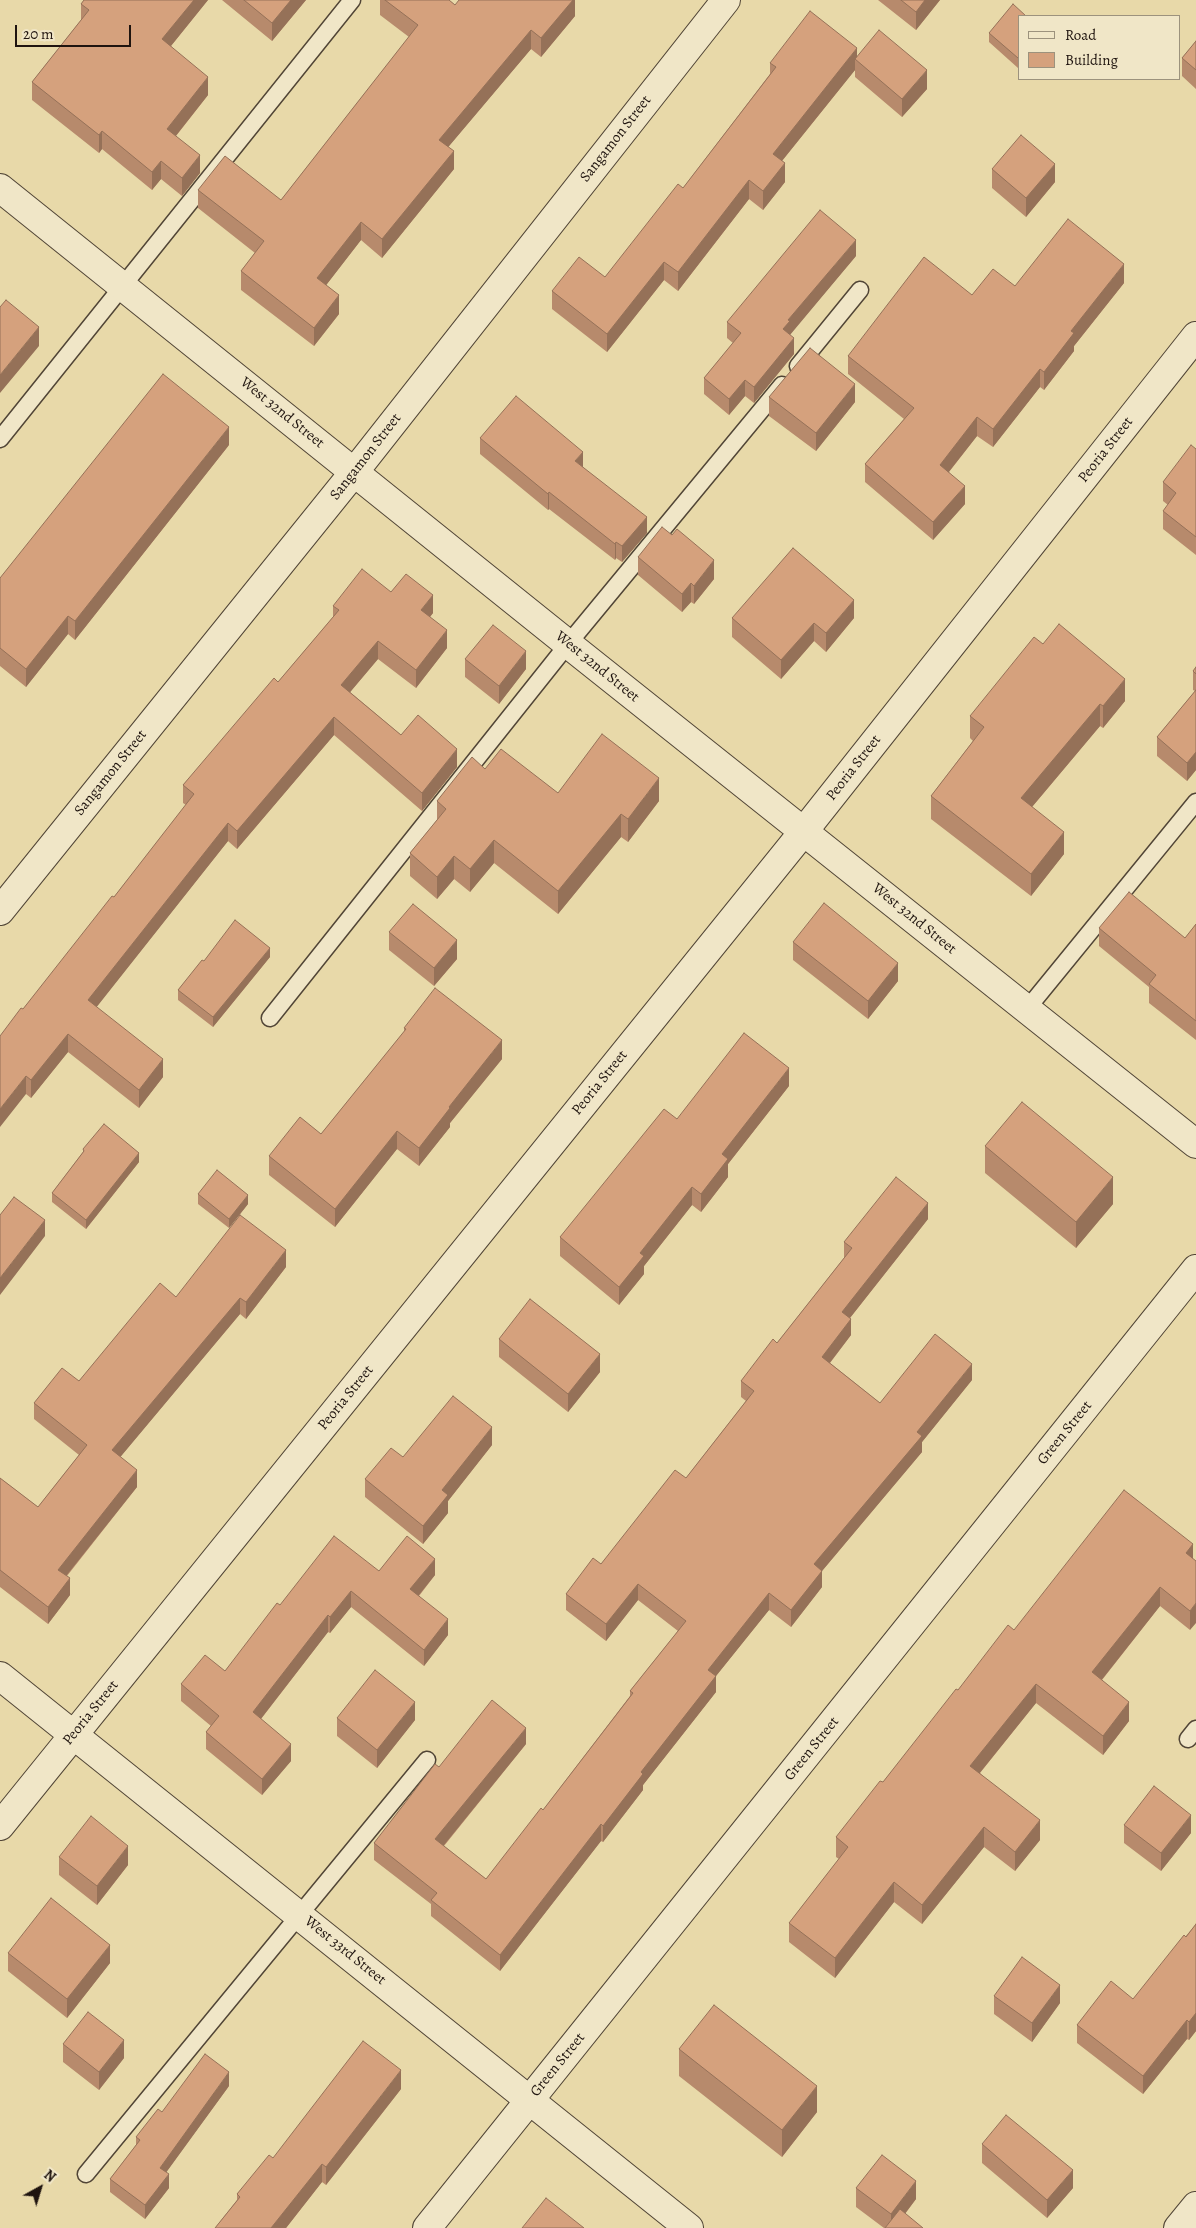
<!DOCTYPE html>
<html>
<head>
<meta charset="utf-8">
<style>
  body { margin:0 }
  #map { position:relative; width:1196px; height:2228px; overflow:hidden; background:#e8d9a9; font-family:Alegreya,serif }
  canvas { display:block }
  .legend { position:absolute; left:1018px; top:15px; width:162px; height:65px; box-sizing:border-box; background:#f0e6c7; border:1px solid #9c927d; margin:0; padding:6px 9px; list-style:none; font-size:15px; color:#1f140f }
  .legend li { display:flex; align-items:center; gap:10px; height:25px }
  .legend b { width:25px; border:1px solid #9c927d }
  .north { position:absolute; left:15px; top:2163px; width:50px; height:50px; -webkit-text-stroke:4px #f0e6c7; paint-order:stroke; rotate:39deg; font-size:14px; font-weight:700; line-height:20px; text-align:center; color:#1f140f }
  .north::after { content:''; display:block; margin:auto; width:18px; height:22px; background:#1f140f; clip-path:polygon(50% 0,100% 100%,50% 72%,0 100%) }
  .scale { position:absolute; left:15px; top:25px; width:116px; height:22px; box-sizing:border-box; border:2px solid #1f140f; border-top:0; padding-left:6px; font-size:15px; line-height:18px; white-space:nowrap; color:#1f140f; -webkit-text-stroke:4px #f0e6c7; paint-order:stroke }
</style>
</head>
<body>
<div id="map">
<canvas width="1196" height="2228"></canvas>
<ul class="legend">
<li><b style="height:6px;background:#f0e6c7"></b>Road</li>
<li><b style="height:14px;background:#d5a17d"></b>Building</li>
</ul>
<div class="north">N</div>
<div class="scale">20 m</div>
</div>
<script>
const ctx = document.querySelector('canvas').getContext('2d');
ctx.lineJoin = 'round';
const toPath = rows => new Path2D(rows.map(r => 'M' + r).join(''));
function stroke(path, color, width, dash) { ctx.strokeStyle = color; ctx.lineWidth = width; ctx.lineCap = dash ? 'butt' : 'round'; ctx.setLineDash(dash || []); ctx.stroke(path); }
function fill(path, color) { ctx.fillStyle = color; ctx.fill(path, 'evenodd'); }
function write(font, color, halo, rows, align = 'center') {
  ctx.font = font + ' Alegreya,serif'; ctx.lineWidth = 4; ctx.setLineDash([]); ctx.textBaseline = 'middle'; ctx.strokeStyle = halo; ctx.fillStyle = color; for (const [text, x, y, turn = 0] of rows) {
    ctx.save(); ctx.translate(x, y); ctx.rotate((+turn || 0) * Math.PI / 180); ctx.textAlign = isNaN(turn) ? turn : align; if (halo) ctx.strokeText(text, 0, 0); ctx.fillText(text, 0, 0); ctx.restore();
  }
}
const service = toPath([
  [798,366,860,290],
  [0,439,352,0],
  [1027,1009,1196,802],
  [270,1018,568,644,782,385],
  [1188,1739,1196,1729],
  [86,2174,427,1760]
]);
const minor = toPath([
  [0,188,568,644,1196,1144],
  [0,911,355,471,726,0],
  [0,1676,689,2228],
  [0,1826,804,831,1196,336],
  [427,2228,1196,1269],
  [1178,2228,1196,2206]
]);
stroke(service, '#514536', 19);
stroke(minor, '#514536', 30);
stroke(service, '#f0e6c7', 16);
stroke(minor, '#f0e6c7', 28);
fill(toPath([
  [84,0,208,0,171,46,208,95,176,136,200,173,182,196,161,179,152,190,102,149,99,153,32,100,32,82,81,20,81,4],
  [222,0,306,0,272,41],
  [380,0,449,0,455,5,575,0,575,16,541,57,531,49,448,147,454,169,382,258,361,240,326,285,339,314,314,346,241,290,241,271,255,253,198,208,198,190,281,200,409,37,380,15],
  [878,0,940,0,916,30],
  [1026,16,1018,68,989,42,989,33],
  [1196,41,1196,89,1182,76,1182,58],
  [857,56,927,89,902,117,855,77,855,70,782,161,785,182,763,210,749,199,678,291,664,280,607,352,552,309,552,291,605,277,683,188,770,74,770,63],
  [992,169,1055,182,1026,217,992,188],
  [856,256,790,334,794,354,754,403,745,396,729,415,704,394,704,378,733,343,727,338,727,322],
  [1124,283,1074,346,1074,351,1044,390,1040,387,993,447,977,436,949,472,965,504,933,540,865,482,865,464,904,419,848,374,848,356,972,295,1015,286],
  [769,397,855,402,816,451,769,416],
  [480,438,583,467,647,533,622,562,616,558,615,560,549,509,548,510,480,454],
  [229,445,75,640,68,634,26,687,0,666,0,578],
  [1196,449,1196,555,1163,529,1163,511,1168,505,1163,501,1163,482],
  [638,557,714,579,694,604,691,602,682,612,638,575],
  [391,592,433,613,430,617,447,648,416,688,378,659,350,692,401,735,457,767,422,811,334,735,237,849,228,841,96,1007,163,1077,139,1108,68,1052,31,1098,26,1094,23,1009,114,897,186,805,183,803,183,785,278,682,333,617,333,606],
  [732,618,854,618,826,652,814,641,781,679,732,637],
  [1043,644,1125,701,1103,728,1100,726,1032,807,1064,854,1031,896,931,819,931,796,973,741,970,738,970,716],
  [465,659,526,669,499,704,465,677],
  [1196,667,1196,770,1187,781,1157,756,1157,737,1195,691,1193,690,1193,671],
  [485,769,558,793,659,801,628,842,621,837,558,914,494,863,470,892,454,879,437,899,410,876,410,853,437,820,437,801],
  [1196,924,1196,1040,1149,1003,1149,987,1099,946,1099,928,1185,938],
  [389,932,457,959,434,986,389,950],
  [793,942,898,981,868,1019,793,960],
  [270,957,213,1027,178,1000,178,990,204,961],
  [404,1028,502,1059,450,1123,450,1127,419,1166,397,1149,335,1227,269,1175,269,1156,321,1134,404,1032],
  [789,1086,728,1164,728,1177,701,1212,692,1205,644,1266,644,1274,619,1305,560,1256,560,1237,677,1119],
  [985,1146,1113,1204,1076,1248,985,1173],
  [83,1149,139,1162,86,1229,52,1202,52,1193,83,1152],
  [198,1194,248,1204,229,1228,198,1204],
  [928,1219,850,1318,851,1335,830,1363,880,1403,972,1380,922,1442,922,1452,822,1571,822,1587,791,1627,769,1610,716,1676,716,1692,643,1785,643,1790,603,1842,601,1841,500,1971,431,1916,431,1904,374,1860,374,1843,439,1767,526,1744,444,1846,486,1879,543,1810,630,1696,630,1691,678,1631,638,1600,606,1641,566,1610,566,1594,601,1564,686,1478,746,1401,741,1397,741,1381,777,1343,844,1258,844,1242],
  [286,1267,246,1319,240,1314,120,1457,137,1487,67,1576,70,1595,48,1624,0,1587,0,1478,38,1507,79,1455,34,1419,34,1403,79,1381,176,1297],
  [499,1339,600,1372,568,1412,499,1357],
  [492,1445,448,1501,448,1513,423,1544,365,1497,365,1479,403,1457],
  [1193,1544,1190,1630,1160,1606,1102,1680,1129,1721,1103,1755,1036,1703,980,1773,1040,1840,1015,1871,984,1847,922,1924,894,1902,835,1978,789,1942,789,1923,839,1859,836,1857,836,1837,883,1782,958,1690,1014,1630],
  [379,1571,435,1575,419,1596,448,1635,424,1666,351,1607,330,1633,328,1632,261,1719,291,1761,262,1795,206,1749,206,1732,211,1726,181,1701,181,1684,225,1671,280,1605],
  [337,1718,415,1720,377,1768,337,1736],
  [1124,1825,1191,1833,1161,1871,1124,1843],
  [59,1857,128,1865,97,1905,59,1875],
  [1196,1924,1196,2031,1189,2040,1187,2039,1143,2094,1077,2043,1077,2025,1133,1999],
  [8,1953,110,1963,67,2018,8,1971],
  [994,1996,1060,2003,1032,2042,994,2014],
  [63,2044,124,2058,99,2090,63,2062],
  [679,2049,817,2112,782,2157,679,2076],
  [229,2086,166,2172,169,2188,145,2219,110,2192,110,2179,136,2145,136,2137,162,2112],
  [401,2089,326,2185,322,2182,286,2228,215,2228,237,2200,237,2194,273,2158],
  [982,2144,1073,2188,1047,2218,982,2163],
  [856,2188,916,2199,905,2214,923,2228,884,2228,856,2207]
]), '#b78a6c');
fill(toPath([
  [194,0,208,0,162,57,162,39],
  [291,0,306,0,272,41,272,23],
  [573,0,575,0,575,16,541,57,541,38],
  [925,0,940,0,916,30,916,12],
  [531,30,531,49,439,158,439,140],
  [857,48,857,61,855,59,855,70,773,172,773,154],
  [1020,57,1020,66,1018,68,1018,58],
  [927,70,927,89,902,117,902,99],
  [208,77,208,95,167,147,167,129],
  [102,131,102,149,99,153,99,135],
  [454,151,454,169,382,258,382,239],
  [200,155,200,173,182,196,182,178],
  [161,161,161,179,152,190,152,172],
  [785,163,785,182,763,210,763,191],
  [1055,164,1055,182,1026,217,1026,198],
  [749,180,749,199,678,291,678,272],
  [361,222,361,240,317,297,317,278],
  [856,240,856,256,790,335,783,329,788,320],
  [664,262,664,280,607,352,607,334],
  [1124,264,1124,283,1074,346,1074,351,1044,390,1044,372,1071,331],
  [339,295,339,314,314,346,314,328],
  [39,327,39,346,0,393,0,375],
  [794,338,794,354,754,403,754,387],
  [1040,369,1040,387,993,447,993,429],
  [745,380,745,396,729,415,729,399],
  [855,384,855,402,816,451,816,433],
  [977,417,977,436,940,483,940,465],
  [229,427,229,445,75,640,75,621],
  [583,452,583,468,575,461],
  [965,486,965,504,933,540,933,522],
  [549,492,549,509,548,510,548,494],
  [647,517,647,533,622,562,622,546],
  [616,542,616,558,615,560,615,544],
  [714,560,714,579,694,604,694,586],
  [691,583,691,602,682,612,682,594],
  [433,595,433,613,421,628,421,610],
  [854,600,854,618,826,652,826,633],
  [68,616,68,634,26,687,26,669],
  [814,623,814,641,781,679,781,660],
  [447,630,447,648,416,688,416,670],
  [378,641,378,659,341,703,341,685],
  [526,651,526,669,499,704,499,686],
  [1125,679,1125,701,1103,728,1103,706],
  [1100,704,1100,726,1021,820,1021,798],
  [334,717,334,735,237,849,237,831],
  [457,749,457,767,422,811,422,793],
  [1196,752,1196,770,1187,781,1187,763],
  [659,778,659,801,628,842,628,819],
  [621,814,621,837,558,914,558,891],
  [228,823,228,841,88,1018,88,1000],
  [1064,832,1064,854,1031,896,1031,874],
  [494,840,494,863,470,892,470,869],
  [454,856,454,879,437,899,437,877],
  [457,940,457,959,434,986,434,968],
  [270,948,270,957,213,1027,213,1017],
  [898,963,898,981,868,1019,868,1001],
  [68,1034,68,1052,31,1098,31,1080],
  [502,1040,502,1059,450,1123,450,1127,419,1166,419,1148,449,1107],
  [163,1059,163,1077,139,1108,139,1090],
  [789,1068,789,1086,728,1164,728,1177,701,1212,701,1194,722,1154],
  [26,1076,26,1094,0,1127,0,1109],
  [397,1131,397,1149,335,1227,335,1209],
  [139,1153,139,1162,86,1229,86,1220],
  [1113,1177,1113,1204,1076,1248,1076,1222],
  [692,1187,692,1205,644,1266,644,1274,619,1305,619,1287,640,1253],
  [248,1195,248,1204,229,1228,229,1219],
  [928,1203,928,1219,842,1328,842,1312],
  [45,1220,45,1236,0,1295,0,1278],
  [286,1250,286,1267,246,1319,246,1302],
  [240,1298,240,1314,112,1467,112,1450],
  [851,1319,851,1335,822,1373,822,1357],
  [600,1354,600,1372,568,1412,568,1394],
  [972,1364,972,1380,922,1442,922,1452,822,1571,822,1587,791,1627,791,1610,814,1564,917,1432],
  [492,1427,492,1445,448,1501,448,1513,423,1544,423,1526,442,1490],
  [137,1470,137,1487,58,1586,58,1570],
  [1193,1544,1193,1564,1186,1553],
  [435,1559,435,1575,410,1606,410,1589],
  [70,1578,70,1595,48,1624,48,1607],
  [638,1584,638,1600,606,1641,606,1624],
  [1160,1587,1160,1606,1092,1692,1092,1672],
  [351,1591,351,1607,330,1633,330,1617],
  [769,1593,769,1610,716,1676,716,1692,643,1785,643,1790,603,1842,603,1826,641,1772,708,1670],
  [1196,1603,1196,1623,1190,1630,1190,1611],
  [328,1615,328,1632,253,1729,253,1712],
  [448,1619,448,1635,424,1666,424,1650],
  [1036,1684,1036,1703,970,1785,970,1766],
  [415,1702,415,1720,377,1768,377,1750],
  [1129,1702,1129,1721,1103,1755,1103,1736],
  [526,1728,526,1744,435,1856,435,1839],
  [291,1744,291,1761,262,1795,262,1779],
  [1191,1815,1191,1833,1161,1871,1161,1853],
  [1040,1820,1040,1840,1015,1871,1015,1852],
  [601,1824,601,1841,500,1971,500,1955],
  [984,1827,984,1847,922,1924,922,1905],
  [128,1846,128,1865,97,1905,97,1886],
  [894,1882,894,1902,835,1978,835,1958],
  [110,1945,110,1963,67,2018,67,1999],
  [1060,1985,1060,2003,1032,2042,1032,2023],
  [1196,2013,1196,2031,1189,2040,1189,2022],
  [1187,2020,1187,2039,1143,2094,1143,2076],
  [124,2040,124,2058,99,2090,99,2072],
  [401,2070,401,2089,326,2185,326,2167],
  [229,2072,229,2086,160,2181,160,2168],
  [817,2086,817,2112,782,2157,782,2130],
  [322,2164,322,2182,286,2228,271,2228],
  [1073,2170,1073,2188,1047,2218,1047,2200],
  [169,2174,169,2188,145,2219,145,2205],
  [916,2181,916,2199,894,2228,891,2228,891,2214]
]), '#957158');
const building = toPath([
  [84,0,194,0,162,39,208,77,167,129,200,155,182,178,161,161,152,172,102,131,99,135,32,82,89,10,81,4,84,0],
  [244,0,291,0,272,23,244,0],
  [385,0,449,0,455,5,459,0,573,0,541,38,531,30,439,140,454,151,382,239,361,222,317,278,339,295,314,328,241,271,264,241,198,190,225,156,281,200,418,25,385,0],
  [901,0,925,0,916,12,901,0],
  [1013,4,1026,16,1020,16,1020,57,1018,58,989,33,1013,4],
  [810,11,857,48,773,154,785,163,763,191,749,180,678,272,664,262,607,334,552,291,579,257,605,277,678,184,683,188,776,67,770,63,810,11],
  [879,30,927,70,902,99,855,59,879,30],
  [1196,41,1196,70,1182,58,1196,41],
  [1021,135,1055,164,1026,198,992,169,1021,135],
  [820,210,856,240,788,320,790,321,783,329,794,338,754,387,745,380,729,399,704,378,741,333,727,322,820,210],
  [1068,219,1124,264,1071,331,1074,333,1044,372,1040,369,993,429,977,417,940,465,965,486,933,522,865,464,914,408,848,356,924,257,972,295,993,269,1015,286,1068,219],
  [6,300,39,327,0,375,0,307,6,300],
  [810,348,855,384,816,433,769,397,810,348],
  [163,374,229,427,75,621,68,616,26,669,0,648,0,578,163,374],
  [516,396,583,452,575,461,647,517,622,546,616,542,615,544,549,492,548,494,480,438,516,396],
  [1191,445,1196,449,1196,537,1163,511,1176,493,1163,482,1191,445],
  [662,527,672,535,677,529,714,560,694,586,691,583,682,594,638,557,662,527],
  [793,548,854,600,826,633,814,623,781,660,732,618,793,548],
  [362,569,391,592,406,574,433,595,421,610,447,630,416,670,378,641,341,685,401,735,418,715,457,749,422,793,334,717,237,831,228,823,88,1000,163,1059,139,1090,68,1034,31,1080,26,1076,0,1109,0,1036,21,1008,23,1009,112,896,114,897,194,794,183,785,274,678,278,682,339,610,333,606,362,569],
  [1059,624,1125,679,1103,706,1100,704,1021,798,1064,832,1031,874,931,796,984,727,970,716,1034,637,1043,644,1059,624],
  [493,625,526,651,499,686,465,659,493,625],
  [1196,667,1196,674,1193,671,1196,667],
  [1196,690,1196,752,1187,763,1157,737,1196,690],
  [602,734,659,778,628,819,621,814,558,891,494,840,470,869,454,856,437,877,410,853,446,809,437,801,472,757,485,769,501,749,558,793,602,734],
  [1129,892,1185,938,1196,924,1196,1021,1149,984,1156,975,1099,928,1129,892],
  [824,903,898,963,868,1001,793,942,824,903],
  [413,904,457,940,434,968,389,932,413,904],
  [235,920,270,948,213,1017,178,990,202,960,204,961,235,920],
  [435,988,502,1040,449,1107,450,1108,419,1148,397,1131,335,1209,269,1156,300,1117,321,1134,406,1029,404,1028,435,988],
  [744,1033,789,1068,722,1154,728,1159,701,1194,692,1187,640,1253,644,1256,619,1287,560,1237,664,1109,677,1119,744,1033],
  [1022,1102,1113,1177,1076,1222,985,1146,1022,1102],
  [104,1124,139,1153,86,1220,52,1193,84,1151,83,1149,104,1124],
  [217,1170,248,1195,229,1219,198,1194,217,1170],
  [896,1177,928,1203,842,1312,851,1319,822,1357,880,1403,935,1334,972,1364,917,1432,922,1436,814,1564,822,1571,791,1610,769,1593,708,1670,716,1676,641,1772,643,1774,603,1826,601,1824,500,1955,431,1900,437,1893,374,1843,435,1764,439,1767,492,1700,526,1728,435,1839,486,1879,541,1808,543,1810,633,1693,630,1691,686,1621,638,1584,606,1624,566,1594,593,1558,601,1564,675,1470,686,1478,754,1391,741,1381,773,1339,777,1343,852,1248,844,1242,896,1177],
  [14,1197,45,1220,0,1278,0,1215,14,1197],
  [240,1215,286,1250,246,1302,240,1298,112,1450,137,1470,58,1570,70,1578,48,1607,0,1570,0,1478,38,1507,87,1445,34,1403,62,1368,79,1381,160,1283,176,1297,240,1215],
  [530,1299,600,1354,568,1394,499,1339,530,1299],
  [453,1396,492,1427,442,1490,448,1495,423,1526,365,1479,391,1448,403,1457,453,1396],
  [1124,1490,1193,1544,1186,1553,1196,1561,1196,1603,1190,1611,1160,1587,1092,1672,1129,1702,1103,1736,1036,1684,970,1766,1040,1820,1015,1852,984,1827,922,1905,894,1882,835,1958,789,1923,848,1847,836,1837,880,1781,883,1782,956,1689,958,1690,1008,1625,1014,1630,1124,1490],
  [334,1536,379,1571,407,1536,435,1559,410,1589,448,1619,424,1650,351,1591,330,1617,328,1615,253,1712,291,1744,262,1779,206,1732,219,1716,181,1684,205,1655,225,1671,277,1603,280,1605,334,1536],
  [375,1670,415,1702,377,1750,337,1718,375,1670],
  [1154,1786,1191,1815,1161,1853,1124,1825,1154,1786],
  [91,1816,128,1846,97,1886,59,1857,91,1816],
  [51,1898,110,1945,67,1999,8,1953,51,1898],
  [1196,1924,1196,2013,1189,2022,1187,2020,1143,2076,1077,2025,1111,1981,1133,1999,1184,1935,1186,1937,1196,1924],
  [1022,1957,1060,1985,1032,2023,994,1996,1022,1957],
  [714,2005,817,2086,782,2130,679,2049,714,2005],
  [88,2012,124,2040,99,2072,63,2044,88,2012],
  [363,2041,401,2070,326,2167,322,2164,271,2228,215,2228,240,2197,237,2194,269,2155,273,2158,363,2041],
  [205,2054,229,2072,160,2168,169,2174,145,2205,110,2179,140,2140,136,2137,158,2109,162,2112,205,2054],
  [1006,2115,1073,2170,1047,2200,982,2144,1006,2115],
  [882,2155,916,2181,891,2214,856,2188,882,2155],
  [546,2198,584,2228,522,2228,546,2198],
  [900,2209,923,2228,885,2228,900,2209]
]);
fill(building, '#d5a17d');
stroke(building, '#957158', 1);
write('15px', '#1f140f', '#f0e6c7', [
  ["Sangamon Street",616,139,-52],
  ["West 32nd Street",282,413,39],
  ["Peoria Street",1106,450,-52],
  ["Sangamon Street",366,457,-52],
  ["West 32nd Street",597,667,39],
  ["Peoria Street",854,768,-52],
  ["Sangamon Street",111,773,-51],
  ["West 32nd Street",914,919,39],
  ["Peoria Street",600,1083,-51],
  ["Peoria Street",346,1398,-51],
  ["Green Street",1065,1433,-51],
  ["Peoria Street",91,1713,-51],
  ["Green Street",812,1749,-51],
  ["West 33rd Street",345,1951,39],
  ["Green Street",558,2065,-51]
]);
</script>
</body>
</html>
